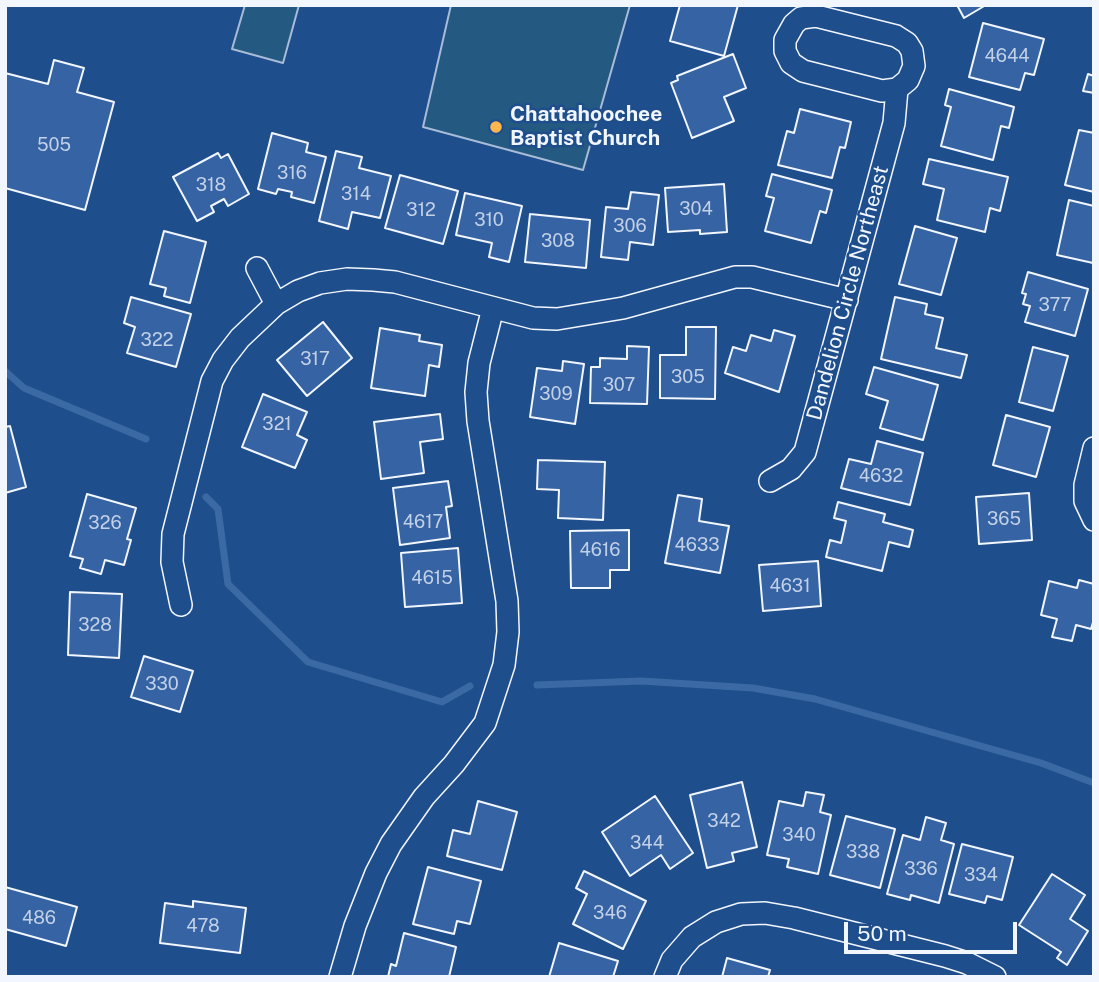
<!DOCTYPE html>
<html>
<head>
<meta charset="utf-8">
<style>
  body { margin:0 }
  #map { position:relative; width:1099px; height:982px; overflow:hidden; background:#1f4e8c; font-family:"Public Sans",sans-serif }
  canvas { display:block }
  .frame { position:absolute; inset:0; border:7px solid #f2f6ff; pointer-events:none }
  .scale { position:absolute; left:844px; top:922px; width:173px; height:32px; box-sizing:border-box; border:4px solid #f2f6ff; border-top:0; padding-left:9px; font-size:21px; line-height:24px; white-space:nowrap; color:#f2f6ff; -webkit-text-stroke:5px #1f4e8c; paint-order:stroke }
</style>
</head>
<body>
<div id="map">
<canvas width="1099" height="982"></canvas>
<div class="frame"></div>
<div class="scale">50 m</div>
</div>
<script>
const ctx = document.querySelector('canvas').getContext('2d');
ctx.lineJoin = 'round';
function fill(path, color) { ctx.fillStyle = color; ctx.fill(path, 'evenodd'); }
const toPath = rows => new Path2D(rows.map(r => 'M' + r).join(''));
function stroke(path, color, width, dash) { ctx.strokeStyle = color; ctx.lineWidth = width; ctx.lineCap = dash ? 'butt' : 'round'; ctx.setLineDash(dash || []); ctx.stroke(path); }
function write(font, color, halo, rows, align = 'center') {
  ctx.font = font + ' "Public Sans",sans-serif'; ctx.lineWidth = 5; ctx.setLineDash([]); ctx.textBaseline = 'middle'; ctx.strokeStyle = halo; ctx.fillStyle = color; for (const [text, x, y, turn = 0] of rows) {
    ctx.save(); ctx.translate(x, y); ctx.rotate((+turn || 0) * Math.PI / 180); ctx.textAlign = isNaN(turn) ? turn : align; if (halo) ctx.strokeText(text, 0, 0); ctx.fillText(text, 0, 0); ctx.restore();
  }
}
const green = toPath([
  [245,5,299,5,283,63,232,49,245,5],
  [451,5,630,5,583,170,423,127,451,5]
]);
fill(green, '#245a82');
stroke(green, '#a8bbd7', 2);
stroke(toPath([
  [5,371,24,388,146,439],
  [206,497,218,509,228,584,308,662,442,702,470,686],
  [537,685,641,681,753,688,815,699,1041,763,1094,783]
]), '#3b69a3', 7);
const building = toPath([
  [680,5,738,5,724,56,670,41,680,5],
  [957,5,986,5,964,18,957,5],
  [983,23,1044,39,1034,75,1025,73,1020,90,969,77,983,23],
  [733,54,746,88,724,97,734,121,692,138,671,83,678,80,677,76,733,54],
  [54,60,84,68,77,92,114,102,85,210,5,188,5,73,48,84,54,60],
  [1088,74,1094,76,1094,93,1083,91,1088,74],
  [949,89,1014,107,1009,128,1001,126,993,160,941,146,951,107,945,105,949,89],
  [800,109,851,122,845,148,840,147,832,178,778,165,787,131,794,133,800,109],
  [1079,130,1094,133,1094,192,1065,185,1079,130],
  [272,133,308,143,306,152,326,157,314,203,291,197,292,192,278,189,276,194,258,189,272,133],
  [336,151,362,157,359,168,391,176,380,218,352,212,348,229,319,221,336,151],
  [218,153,221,158,228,154,249,194,228,206,224,199,211,206,214,212,197,221,173,177,218,153],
  [929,159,1008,177,1000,211,990,208,985,232,937,220,944,189,923,184,929,159],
  [772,174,832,190,826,213,820,211,811,243,765,231,774,198,766,196,772,174],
  [400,175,458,191,443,244,385,228,400,175],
  [724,184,727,232,700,234,700,230,668,232,665,188,724,184],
  [631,192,659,195,653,245,630,242,628,260,601,257,606,207,628,209,631,192],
  [465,193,522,206,509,262,489,257,492,243,456,235,465,193],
  [1069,200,1094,206,1093,263,1057,255,1069,200],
  [530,214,590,220,586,268,525,262,530,214],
  [915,226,957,238,941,295,899,284,915,226],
  [164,231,206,242,190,303,164,296,166,288,150,284,164,231],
  [1028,272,1088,289,1075,336,1025,322,1030,306,1023,304,1026,294,1022,293,1028,272],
  [131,297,191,314,176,367,127,353,135,327,124,323,131,297],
  [895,297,927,304,925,314,943,318,936,348,967,355,961,378,881,359,895,297],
  [323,322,352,358,307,396,277,360,323,322],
  [686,327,716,327,715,399,660,398,660,355,686,355,686,327],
  [380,328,420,335,419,341,442,345,439,367,429,365,425,396,371,388,380,328],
  [774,330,795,336,779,392,725,373,733,347,746,351,751,335,771,341,774,330],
  [627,346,649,347,647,404,590,403,591,367,600,367,600,358,627,359,627,346],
  [1033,347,1068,356,1053,411,1019,402,1033,347],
  [563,361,584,364,575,424,530,417,537,368,562,371,563,361],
  [874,367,938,385,923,440,880,428,888,401,866,394,874,367],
  [263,394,307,412,297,435,307,440,295,468,242,447,263,394],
  [440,414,443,439,420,442,424,473,381,479,374,422,440,414],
  [1006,415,1050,427,1036,477,993,465,1006,415],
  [10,426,26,487,5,493,5,427,10,426],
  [877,441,923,453,910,505,841,488,849,459,871,464,877,441],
  [538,460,605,462,603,520,558,518,559,490,537,489,538,460],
  [448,481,452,506,446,507,450,538,400,545,393,488,448,481],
  [1029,493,1032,540,979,544,976,497,1029,493],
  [87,494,136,508,127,539,131,540,124,565,105,560,101,574,80,568,83,559,70,556,87,494],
  [678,495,702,499,699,521,729,526,720,573,665,563,678,495],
  [838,502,885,514,883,522,913,530,909,547,889,542,882,571,826,557,830,540,841,543,846,521,834,518,838,502],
  [629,530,629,570,610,570,610,588,571,588,570,531,629,530],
  [458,548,462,603,405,607,401,553,458,548],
  [818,561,821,606,763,611,759,565,818,561],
  [1079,580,1094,584,1094,619,1091,629,1076,625,1072,641,1052,637,1057,619,1041,615,1049,581,1077,588,1079,580],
  [70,592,122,594,119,658,68,655,70,592],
  [144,656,193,671,180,712,131,697,144,656],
  [742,782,757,847,732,853,734,861,707,868,690,795,742,782],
  [806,792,824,795,820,812,831,815,818,874,787,867,789,859,767,855,779,801,803,806,806,792],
  [655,796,693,853,670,869,661,855,630,876,602,832,655,796],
  [478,801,517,812,502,870,447,856,453,830,470,834,478,801],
  [846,816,895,829,880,888,830,875,846,816],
  [926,817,946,823,941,840,954,844,939,903,911,895,910,900,887,894,903,835,920,840,926,817],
  [962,844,1013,857,1002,900,987,896,985,903,949,894,962,844],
  [428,867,481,881,470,924,457,921,454,934,413,924,428,867],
  [584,871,646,901,623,949,573,924,587,894,576,888,584,871],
  [1052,874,1085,895,1070,919,1088,931,1067,965,1057,958,1061,952,1019,925,1052,874],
  [5,887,77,907,66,946,5,929,5,887],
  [193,901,246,908,240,953,160,943,165,903,193,907,193,901],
  [404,933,456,947,449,977,388,977,391,964,396,966,404,933],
  [559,943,618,961,613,977,549,977,559,943],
  [727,958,770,970,768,977,722,977,727,958]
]);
fill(building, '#3563a3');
stroke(building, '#f2f6ff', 2);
const street = toPath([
  [816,16,896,36,907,43,912,51,914,66,908,80,897,89,882,91,803,71,791,63,785,51,785,40,794,24,801,18,816,16],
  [257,268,276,304],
  [1094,448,1085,485,1085,501,1094,520],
  [770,481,791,469,805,452,894,123,897,89],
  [181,605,172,562,173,534,212,381,223,360,240,338,276,304,298,291,320,283,347,279,373,280,395,282,533,318,557,319,623,308,735,277,752,277,847,300],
  [340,977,355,926,376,873,391,844,424,797,454,764,485,723,504,665,508,632,507,601,478,421,476,392,479,363,493,308],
  [665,977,672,960,692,937,716,922,741,914,765,913,794,918,945,956,967,963,995,977]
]);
stroke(street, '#f2f6ff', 24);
stroke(street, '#1f4e8c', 21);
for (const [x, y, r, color] of [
  [496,127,7,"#ffb74d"]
]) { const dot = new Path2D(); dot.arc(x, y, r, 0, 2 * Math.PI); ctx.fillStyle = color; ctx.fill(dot); stroke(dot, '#1f4e8c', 2.5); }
write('18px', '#c3d1e8', null, [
  ["4644",1007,56],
  ["505",54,145],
  ["316",292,173],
  ["318",211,185],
  ["314",356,194],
  ["304",696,209],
  ["312",421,210],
  ["310",489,220],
  ["306",630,226],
  ["308",558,241],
  ["377",1055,305],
  ["322",157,340],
  ["317",315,359],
  ["305",688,377],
  ["307",619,385],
  ["309",556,394],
  ["321",277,424],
  ["4632",881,476],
  ["365",1004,519],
  ["4617",423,522],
  ["326",105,523],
  ["4633",697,545],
  ["4616",600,550],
  ["4615",432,578],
  ["4631",790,586],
  ["328",95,625],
  ["330",162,684],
  ["342",724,821],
  ["340",799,835],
  ["344",647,843],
  ["338",863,852],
  ["336",921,869],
  ["334",981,875],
  ["346",610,913],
  ["486",39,918],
  ["478",203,926]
]);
write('bold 21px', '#f2f6ff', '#1f4e8c', [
  ["Chattahoochee",510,115],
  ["Baptist Church",510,139]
], 'left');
write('21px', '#f2f6ff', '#1f4e8c', [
  ["Dandelion Circle Northeast",848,293,-75]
]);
</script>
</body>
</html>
